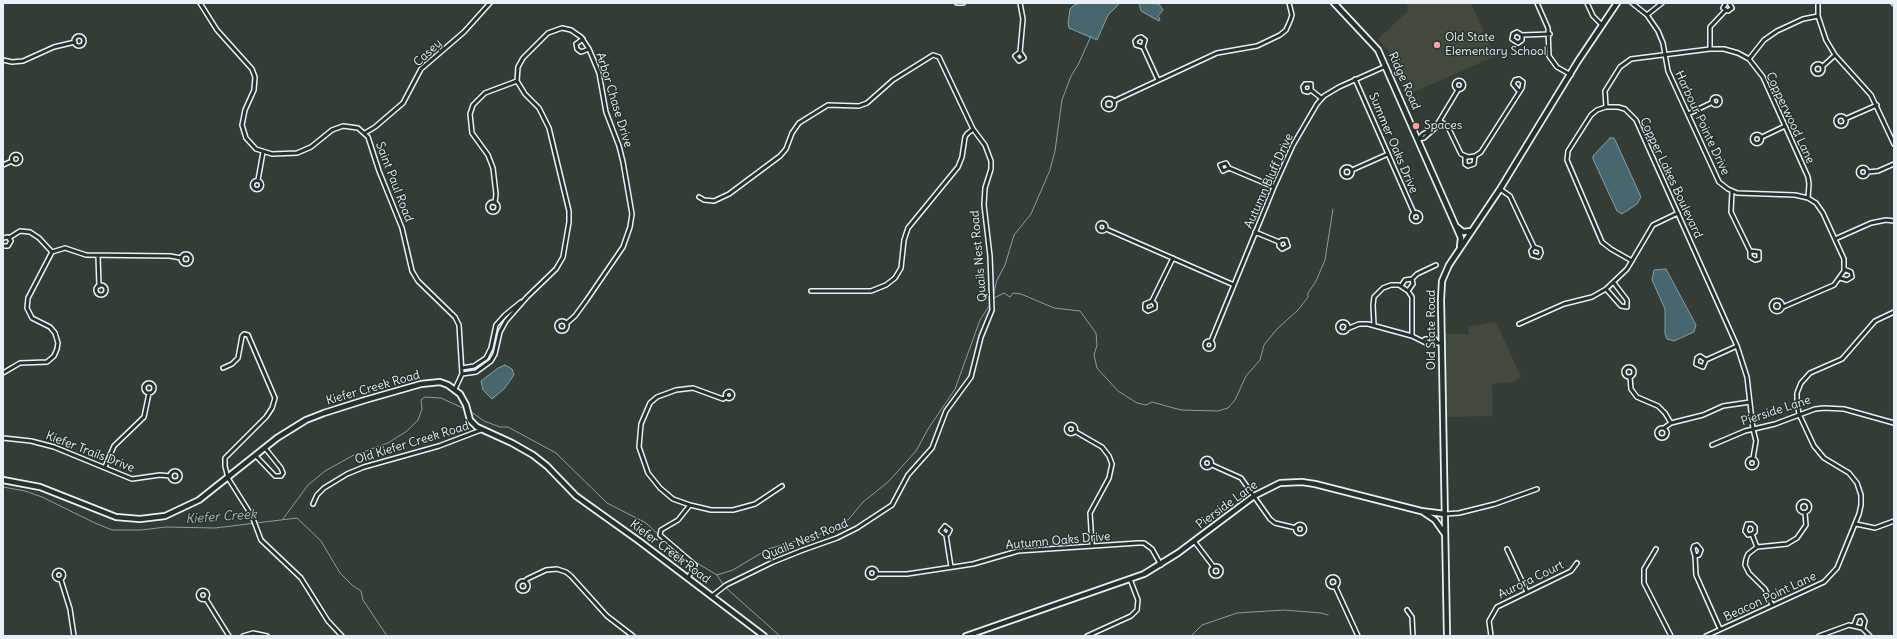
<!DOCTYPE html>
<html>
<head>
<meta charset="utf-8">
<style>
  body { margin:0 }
  #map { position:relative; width:1897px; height:639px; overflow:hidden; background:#343d35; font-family:Delius,sans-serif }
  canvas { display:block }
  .frame { position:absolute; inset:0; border:4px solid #e8f1f8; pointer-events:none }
</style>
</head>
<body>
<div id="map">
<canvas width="1897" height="639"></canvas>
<div class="frame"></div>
</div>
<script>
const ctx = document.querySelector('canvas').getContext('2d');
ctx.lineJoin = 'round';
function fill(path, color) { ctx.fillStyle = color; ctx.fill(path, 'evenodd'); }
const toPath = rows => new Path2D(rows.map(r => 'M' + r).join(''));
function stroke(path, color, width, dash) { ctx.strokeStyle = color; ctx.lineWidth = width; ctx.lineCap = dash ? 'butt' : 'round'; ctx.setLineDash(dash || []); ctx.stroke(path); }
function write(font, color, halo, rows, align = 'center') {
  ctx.font = font + ' Delius,sans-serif'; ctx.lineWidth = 3; ctx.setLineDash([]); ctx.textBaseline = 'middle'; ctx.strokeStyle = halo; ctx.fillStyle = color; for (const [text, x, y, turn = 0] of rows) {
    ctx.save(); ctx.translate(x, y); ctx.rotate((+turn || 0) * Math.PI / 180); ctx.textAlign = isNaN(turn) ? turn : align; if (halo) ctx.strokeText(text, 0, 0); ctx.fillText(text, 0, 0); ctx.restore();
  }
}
fill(toPath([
  [1407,3,1471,3,1487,40,1496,56,1407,95,1388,50,1378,39,1408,11],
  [1496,322,1521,377,1513,382,1497,383,1492,385,1493,416,1447,417,1445,334,1469,334,1468,327]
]), '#44493e');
const water = toPath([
  [1082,3,1120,3,1108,15,1097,40,1069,28,1068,23,1070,9,1074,5,1082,3],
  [1139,3,1159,4,1163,10,1158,16,1160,19,1159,21,1141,11,1139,3],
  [1610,138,1614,138,1616,142,1641,197,1637,204,1622,214,1617,211,1593,159,1593,156,1610,138],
  [1666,269,1696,325,1694,332,1674,341,1667,339,1665,334,1665,309,1652,280,1654,270,1666,269],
  [505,365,512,369,514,375,504,389,492,399,483,390,481,381,498,368,505,365]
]);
fill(water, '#48666e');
stroke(water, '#889ea5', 1);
stroke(toPath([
  [994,298,1004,293,1010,297,1013,293,1021,294,1054,308,1080,311,1096,333,1097,345,1094,355,1097,368,1118,391,1137,403,1146,405,1152,402,1181,410,1218,411,1228,408,1235,400,1246,376,1260,360,1264,345,1277,329,1298,310,1308,297,1308,293,1316,281,1325,260,1333,209],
  [992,300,997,280,1005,265,1014,235,1031,214,1050,170,1055,151,1062,100,1071,76,1078,65,1091,36],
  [470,411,484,421,500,427,508,427,556,453,607,503,646,523,662,538],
  [3,487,25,491,42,497,95,523,112,530,141,530,166,527,215,528,297,518,321,541,340,573,352,585,361,591,363,600,387,636],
  [283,519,308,485,325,471,352,456,388,443,407,431,418,420,422,409,421,400,425,397,441,398,465,409],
  [666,542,675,550],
  [692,560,717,575,724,586,780,636],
  [717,575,733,570,768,549,827,532,849,519,863,502,888,482,916,451,928,429,955,389,980,320,991,303],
  [1191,636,1202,625,1237,613,1284,610,1321,613,1328,615]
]), '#889ea5', 1);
const street = toPath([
  [200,3,217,30,252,69,255,77,254,90,245,110,242,125,246,138,256,149,272,154,297,153,311,147,332,130,343,126,358,128,368,137,379,171,402,228,412,271,418,281,455,317,459,325,462,374,455,389],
  [957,3,963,3],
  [1537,3,1548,28,1549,56,1557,67,1571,75],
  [1587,3,1593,16,1602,25],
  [1632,3,1647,15,1658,31,1663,43,1668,71,1719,182,1728,189,1737,193,1795,195,1808,198,1816,203,1823,213,1844,259,1844,271,1834,285,1783,307],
  [1726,3,1723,8,1728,11,1732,8,1729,3],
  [1818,3,1818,16,1826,40,1835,55,1871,95,1894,144],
  [1893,3,1894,4],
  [1647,15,1662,3],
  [1522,35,1522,40,1518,43,1512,39,1513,34,1517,32,1522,35,1550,34],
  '74 41a5 5 0 1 1 10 0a5 5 0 1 1-10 0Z',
  [583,39,576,44,577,49,581,52,589,49],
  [1143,47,1136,45,1135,41,1138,38,1141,37,1145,40,1143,47,1158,80],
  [1710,49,1710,27,1725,11],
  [1020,52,1015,56,1019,61,1024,58,1020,52,1023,19,1020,3],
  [1749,59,1764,40,1777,31,1803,19,1818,16],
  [3,60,12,62,23,61,54,47,75,42],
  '1813 69a5 5 0 1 1 10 0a5 5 0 1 1-10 0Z',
  [1823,66,1835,55],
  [1355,79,1414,213],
  '1454.5 85a4.5 4.5 0 1 1 9 0a4.5 4.5 0 1 1-9 0Z',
  [1311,90,1308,92,1304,91,1303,87,1305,84,1311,84,1311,90,1321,98],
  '1712 101a4 4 0 1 1 8 0a4 4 0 1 1-8 0Z',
  '1103.5 104a5.5 5.5 0 1 1 11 0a5.5 5.5 0 1 1-11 0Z',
  [1114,101,1217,53,1257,46,1280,35,1286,30,1290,21,1292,15,1289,3],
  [1606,107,1605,91,1620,67,1631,59,1710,49,1724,49,1738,53,1749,59,1763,77,1808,177,1809,184,1808,198],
  [1688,114,1713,102],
  '1836 121a5 5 0 1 1 10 0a5 5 0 1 1-10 0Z',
  [1845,119,1877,105],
  [1440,121,1448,127,1461,154,1468,157,1475,156,1481,152,1522,88,1523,82,1519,79,1515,80,1513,84,1518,90],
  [365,133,375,127,403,103,421,69,464,32,490,3],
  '1752.5 139a4.5 4.5 0 1 1 9 0a4.5 4.5 0 1 1-9 0Z',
  [1762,137,1785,126],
  [1418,139,1423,134,1435,128,1458,90],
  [1418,139,1424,138,1434,129],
  '11.5 159a4.5 4.5 0 1 1 9 0a4.5 4.5 0 1 1-9 0Z',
  [1465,157,1465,164,1468,166,1474,164,1475,156],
  [3,165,12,161],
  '1342 172a5 5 0 1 1 10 0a5 5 0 1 1-10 0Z',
  '1858.5 172a4.5 4.5 0 1 1 9 0a4.5 4.5 0 1 1-9 0Z',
  [1229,168,1223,171,1220,165,1226,163,1229,168,1274,187],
  [1352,170,1388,154],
  [1868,172,1878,171,1894,164],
  [258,180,263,152],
  '252.5 185a4.5 4.5 0 1 1 9 0a4.5 4.5 0 1 1-9 0Z',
  [1500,189,1510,196,1534,247,1531,251,1532,255,1539,257,1541,253,1540,249,1534,247],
  [1732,191,1731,212,1750,251,1750,257,1755,260,1759,259,1759,252,1750,251],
  [699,197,704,200,714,201,729,194,780,156,786,149,792,133,799,123,807,118,828,105,859,106,867,103,893,80,933,55,939,57,973,129,985,145,991,161,991,169,985,188,984,205,990,256,992,310,981,337,971,377,946,411,932,448,908,475,892,505,857,528,837,538,803,550,773,562,726,585,712,596],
  '488 207a5 5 0 1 1 10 0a5 5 0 1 1-10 0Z',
  [495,203,496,194,493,168,488,155,472,133,470,114,473,105,485,93,517,81],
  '1411.5 217a4.5 4.5 0 1 1 9 0a4.5 4.5 0 1 1-9 0Z',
  '1098 227a4 4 0 1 1 8 0a4 4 0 1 1-8 0Z',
  [1106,229,1234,285],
  [1255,232,1279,242,1279,246,1282,249,1288,246,1286,240,1282,240,1279,242],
  [3,238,8,237,11,241,8,246,3,246],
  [9,238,20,231,30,232,39,238,52,252],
  [1835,239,1871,223,1886,220,1894,221],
  '181 259a5 5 0 1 1 10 0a5 5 0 1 1-10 0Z',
  [98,256,99,286],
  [1632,261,1611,249,1602,242,1567,160,1568,151,1591,115,1597,110,1606,107,1618,107,1625,109,1636,120,1737,346,1747,377,1753,429,1756,441,1753,458],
  [1840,278,1847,280,1852,277,1851,272,1844,269],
  [1412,279,1417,274,1436,265],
  '96 290a5 5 0 1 1 10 0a5 5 0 1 1-10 0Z',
  [1401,286,1405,280,1412,279,1413,284,1408,291],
  [1606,289,1621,306,1627,307,1627,300,1614,283],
  [811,291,871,291,886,285,895,278,901,268,904,240,908,228,958,167,962,157,965,137,967,134,973,129],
  '1771.5 306a5.5 5.5 0 1 1 11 0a5.5 5.5 0 1 1-11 0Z',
  [1152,301,1155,304,1155,308,1148,311,1145,309,1145,304,1152,301,1173,258],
  '557 326a5 5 0 1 1 10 0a5 5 0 1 1-10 0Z',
  '1338 327a5 5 0 1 1 10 0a5 5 0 1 1-10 0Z',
  [1519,324,1564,304,1592,297,1606,289,1627,269,1653,225,1678,213],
  [1374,325,1373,305,1374,297,1383,288,1391,285,1399,285,1408,291,1412,297,1412,336],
  [1347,329,1359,324,1368,324,1412,336,1426,343,1442,343],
  '1205 345a4 4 0 1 1 8 0a4 4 0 1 1-8 0Z',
  [1211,341,1274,187,1293,145,1317,104,1324,96,1339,87,1386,66],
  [1423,341,1425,339,1435,339,1437,342],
  [1706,360,1700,356,1697,358,1696,364,1703,367,1706,360,1737,346],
  '1624 372a5 5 0 1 1 10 0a5 5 0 1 1-10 0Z',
  [223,368,232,364,238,358,242,336,244,334,248,335,275,398,272,408,266,417,225,458,225,466,228,478,252,516,261,540,301,578,328,621,342,636],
  [462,368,474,366,486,358,491,348,496,325,505,315,521,302],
  [3,373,20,363,47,362,54,356,57,349,58,343,55,333,50,327,32,318,27,308,28,298,52,252,65,248,86,255,170,256,181,258],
  [462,374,476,372,491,361,495,354,500,332,506,321,527,297,556,269,563,257,569,222,569,211,549,128,539,108,525,94,517,81,518,67,523,58,548,33,562,28,571,30,581,37,589,49,599,73,606,112,619,146,623,162,632,214,630,227,623,247,586,301,575,316,567,323],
  [1630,377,1631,389,1637,397,1658,406,1665,413,1671,423],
  '144 388a5 5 0 1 1 10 0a5 5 0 1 1-10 0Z',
  '725.5 395a3.5 3.5 0 1 1 7 0a3.5 3.5 0 1 1-7 0Z',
  '1066.5 429a4.5 4.5 0 1 1 9 0a4.5 4.5 0 1 1-9 0Z',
  '1657 433a5 5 0 1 1 10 0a5 5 0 1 1-10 0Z',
  [1664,428,1671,423,1703,415,1723,406,1750,402],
  [1076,432,1102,447,1109,456,1112,464,1109,478,1090,513,1092,545],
  [3,438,31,441,54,447,132,479,160,475,170,476],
  [1712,445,1745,431,1775,424,1815,409,1824,408,1844,409,1894,423],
  [256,456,275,476,281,476,283,473,281,468,265,448],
  '1202.5 463a4.5 4.5 0 1 1 9 0a4.5 4.5 0 1 1-9 0Z',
  '1747.5 463a4.5 4.5 0 1 1 9 0a4.5 4.5 0 1 1-9 0Z',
  [1212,465,1241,478,1270,519,1275,523,1296,528],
  [105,467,114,446,144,417,149,393],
  '170 476a5 5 0 1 1 10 0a5 5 0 1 1-10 0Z',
  '1798.5 507a5.5 5.5 0 1 1 11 0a5.5 5.5 0 1 1-11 0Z',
  [313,504,317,495,324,488,347,474,364,467,439,446,481,430],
  [690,505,711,510,733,510,755,504,782,486],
  [1445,514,1459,513,1495,504,1537,489],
  [1856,524,1875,528,1894,521],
  '1295.5 529a4.5 4.5 0 1 1 9 0a4.5 4.5 0 1 1-9 0Z',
  [1752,534,1748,535,1745,531,1747,524,1752,524,1755,527,1755,532,1752,534,1757,547],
  [946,535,941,531,945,526,950,530,948,534,946,535,951,567],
  [1194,541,1213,566],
  [1507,549,1527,592],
  [1656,549,1644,569,1644,583,1671,636],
  [1695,556,1693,549,1694,546,1697,545,1701,550,1699,555,1695,556,1696,575,1720,629],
  '1211 571a5 5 0 1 1 10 0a5 5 0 1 1-10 0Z',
  '867.5 573a4.5 4.5 0 1 1 9 0a4.5 4.5 0 1 1-9 0Z',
  '54.5 575a4.5 4.5 0 1 1 9 0a4.5 4.5 0 1 1-9 0Z',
  [876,574,907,574,973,564,1018,551,1138,543,1144,543,1152,549,1161,565],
  '1328 582a5 5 0 1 1 10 0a5 5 0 1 1-10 0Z',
  [688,578,695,565,660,535,661,530,678,520,690,505,673,499,660,488,648,473,639,447,641,424,650,403,657,397,676,390,693,388,723,399,726,397],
  [61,580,70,609,74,636],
  '518 586a5 5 0 1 1 10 0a5 5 0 1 1-10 0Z',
  [525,581,527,579,546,570,557,569,566,572,571,576,607,616,633,636],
  [1335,586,1358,636],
  '198.5 595a4.5 4.5 0 1 1 9 0a4.5 4.5 0 1 1-9 0Z',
  [206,599,229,636],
  [1772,605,1765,589,1749,573,1745,565,1746,559,1748,554,1757,547,1787,544,1797,538,1806,525,1805,513],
  [1407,610,1412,617,1413,636],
  [1854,625,1857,617,1862,616,1865,621,1863,629],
  [243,636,253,633,267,636],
  [1087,636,1131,616,1137,610,1138,600,1130,579],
  [1491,636,1489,621,1497,607,1571,571,1577,563],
  [1706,636,1824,582,1837,568,1859,514,1861,505,1861,495,1857,483,1849,473,1824,458,1814,446,1799,414,1797,402,1797,393,1801,383,1810,373,1842,359,1875,321,1894,312],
  [1819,636,1849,625,1862,628,1870,636]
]);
const secondary = toPath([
  [1334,3,1378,50,1461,238,1460,246],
  [1457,227,1463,232,1471,231],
  [3,480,40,487,116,517,140,519,165,516,199,500,277,438,306,420,324,413,365,400,421,384,440,382,448,385,460,394,466,405,470,420,477,427,512,443,533,455,547,466,576,496,639,541,764,636],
  [1423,512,1435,520,1444,533],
  [966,636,1144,574,1178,553,1254,496,1280,483,1302,482,1315,484,1421,511,1445,514],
  [1447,636,1441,300,1442,281,1449,265,1500,189,1578,61,1617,3]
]);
stroke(street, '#e8f1f8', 6);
stroke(secondary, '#e8f1f8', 8);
stroke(street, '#26332d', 3);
stroke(secondary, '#26332d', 4.5);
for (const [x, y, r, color] of [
  [1437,45,4,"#ff9aa2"],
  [1416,126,4,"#ff9aa2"]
]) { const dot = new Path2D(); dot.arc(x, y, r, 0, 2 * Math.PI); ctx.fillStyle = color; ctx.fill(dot); stroke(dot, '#26332d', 1.5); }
write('12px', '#e8f1f8', '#26332d', [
  ["Old State",1445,38],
  ["Elementary School",1445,52],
  ["Spaces",1424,126]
], 'left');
write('12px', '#e8f1f8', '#26332d', [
  ["Casey",428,53,-43],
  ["Ridge Road",1404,81,66],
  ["Arbor Chase Drive",614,100,73],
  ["Copperwood Lane",1790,118,65],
  ["Harbour Pointe Drive",1702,123,65],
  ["Summer Oaks Drive",1393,143,67],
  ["Copper Lakes Boulevard",1671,178,65],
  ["Autumn Bluff Drive",1269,181,-66],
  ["Saint Paul Road",394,182,69],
  ["Quails Nest Road",979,256,-95],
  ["Old State Road",1432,330,-90],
  ["Kiefer Creek Road",373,388,-16],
  ["Pierside Lane",1776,411,-18],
  ["Old Kiefer Creek Road",412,443,-17],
  ["Kiefer Trails Drive",90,452,21],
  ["Pierside Lane",1227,505,-36],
  ["Quails Nest Road",805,540,-22],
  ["Autumn Oaks Drive",1058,541,-5],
  ["Kiefer Creek Road",670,552,37],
  ["Aurora Court",1531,580,-26],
  ["Beacon Point Lane",1770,597,-25]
]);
write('italic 13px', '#a8b9c1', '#26332d', [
  ["Kiefer Creek",221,517,-4]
]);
</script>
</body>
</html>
